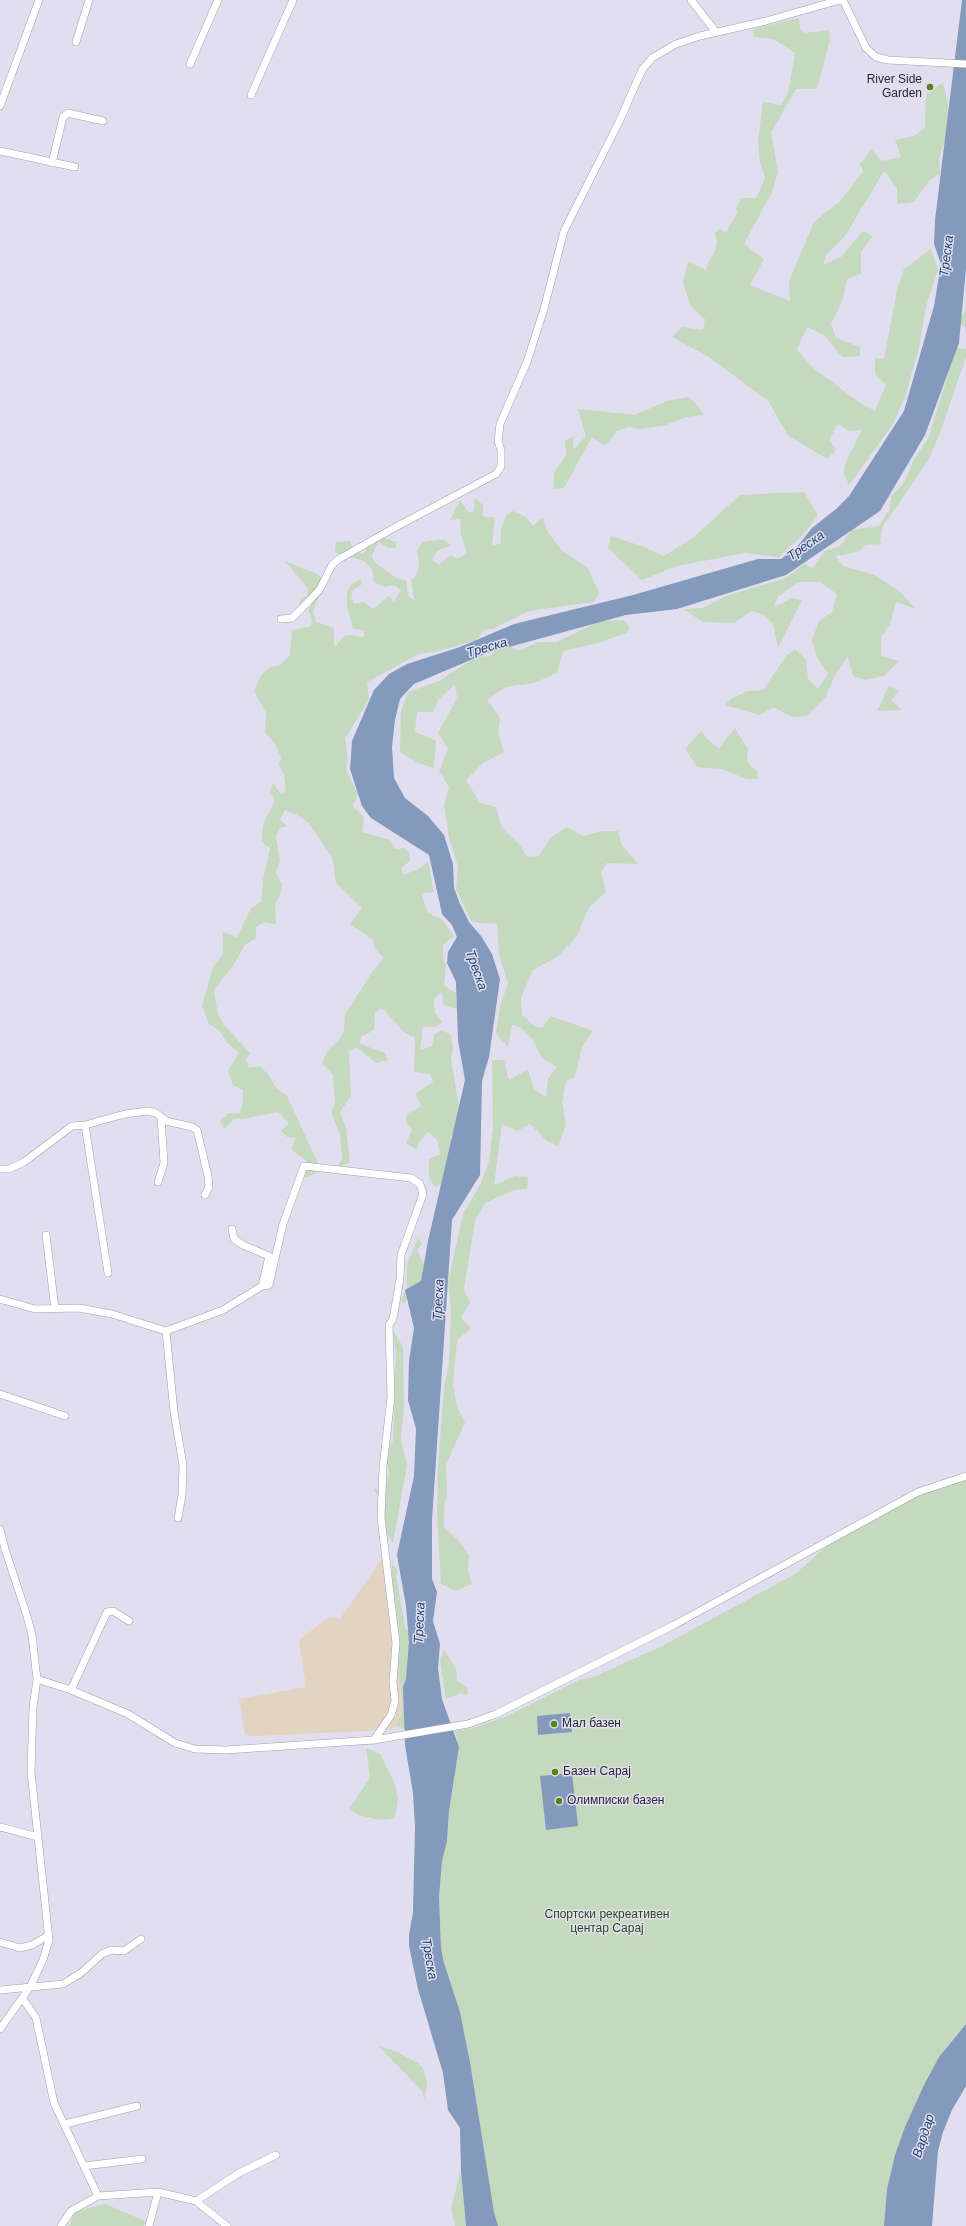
<!DOCTYPE html>
<html>
<head>
<meta charset="utf-8">
<style>
  body { margin:0 }
  canvas { display:block; background:#e1deef }
</style>
</head>
<body>
<canvas width="966" height="2226"></canvas>
<script>
const ctx = document.querySelector('canvas').getContext('2d');
ctx.lineJoin = 'round';
function fill(path, color) { ctx.fillStyle = color; ctx.fill(path, 'evenodd'); }
const toPath = rows => new Path2D(rows.map(r => 'M' + r).join(''));
function stroke(path, color, width, dash) { ctx.strokeStyle = color; ctx.lineWidth = width; ctx.lineCap = dash ? 'butt' : 'round'; ctx.setLineDash(dash || []); ctx.stroke(path); }
function write(font, color, halo, rows, align = 'center') {
  ctx.font = font + ' Helvetica,sans-serif'; ctx.lineWidth = 3; ctx.setLineDash([]); ctx.textBaseline = 'middle'; ctx.strokeStyle = halo; ctx.fillStyle = color; for (const [text, x, y, turn = 0] of rows) {
    ctx.save(); ctx.translate(x, y); ctx.rotate((+turn || 0) * Math.PI / 180); ctx.textAlign = isNaN(turn) ? turn : align; if (halo) ctx.strokeText(text, 0, 0); ctx.fillText(text, 0, 0); ctx.restore();
  }
}
fill(toPath([
  [382,1559,389,1564,400,1633,398,1662,403,1710,396,1726,391,1730,255,1736,245,1735,239,1699,306,1687,299,1640,329,1617,340,1619]
]), '#e3d4c2');
fill(toPath([
  [799,18,800,29,805,33,829,30,830,40,817,89,796,89,771,133,778,172,772,192,744,244,764,259,750,285,790,301,789,281,814,222,839,202,863,172,860,164,871,149,882,161,901,157,895,140,914,136,925,128,926,95,943,82,950,116,945,141,939,159,940,173,929,181,914,202,897,204,897,188,884,171,845,236,826,255,823,265,841,257,863,231,873,236,861,252,861,274,847,279,842,302,831,324,836,338,860,347,860,356,842,357,825,336,807,327,797,350,813,368,859,402,875,411,886,385,875,374,875,358,884,359,897,290,904,269,931,249,938,270,926,306,919,348,905,397,893,424,849,485,844,473,845,463,862,430,849,431,838,424,829,440,836,450,827,459,788,435,768,401,709,357,672,337,682,327,703,330,705,319,691,306,683,283,688,261,705,270,715,250,717,241,715,233,719,229,726,232,738,212,736,208,741,198,756,198,759,193,765,177,760,163,758,142,763,102,781,105,788,93,795,53,773,39,754,37,753,29],
  [966,303,966,327,957,322,965,311],
  [956,348,966,349,966,357,941,430,929,459,883,526,880,539,881,544,866,545,858,552,835,556,843,566,874,575,898,590,916,609,896,602,890,624,881,637,881,656,899,661,884,676,865,680,853,676,848,656,836,673,825,698,807,716,792,717,774,707,760,715,725,705,731,699,747,691,763,690,786,656,795,649,806,660,808,679,818,689,828,673,817,658,812,640,819,621,832,612,837,594,820,582,798,582,778,597,774,607,793,598,802,600,778,648,773,624,764,615,752,611,734,623,703,622,683,609,703,608,726,596,786,578,804,564,813,568,825,551,840,546,852,530,879,526,890,509,891,496,904,483,913,461,929,437],
  [688,397,699,407,703,415,687,417,663,426,639,429,629,427,617,431,605,446,592,437,564,488,553,489,555,470,566,456,565,441,574,436,573,450,586,436,578,409,635,415,667,401],
  [804,492,818,515,802,536,779,557,744,553,677,566,642,580,608,548,611,536,647,548,664,556,695,536,740,495],
  [475,498,483,505,483,516,495,518,492,546,501,543,501,529,506,516,513,511,526,517,533,526,543,517,547,531,561,550,588,568,599,593,594,602,529,611,493,629,485,629,476,640,442,650,419,654,367,682,369,700,345,738,348,758,346,770,358,794,353,806,364,817,362,832,390,840,396,849,404,848,409,853,410,861,401,868,403,875,419,869,428,862,434,892,421,893,428,913,442,919,454,936,443,945,443,956,446,966,444,986,456,993,457,1009,443,1005,442,992,434,999,435,1013,442,1022,435,1027,423,1026,420,1050,432,1046,434,1034,442,1030,451,1035,453,1048,451,1058,462,1127,450,1137,457,1155,450,1182,435,1187,429,1178,429,1159,440,1154,437,1140,428,1132,419,1142,417,1150,406,1143,412,1130,406,1122,407,1114,421,1106,415,1094,433,1082,430,1074,414,1072,415,1038,404,1032,382,1008,375,1013,374,1030,361,1037,360,1044,385,1053,388,1060,376,1063,357,1047,349,1051,351,1096,340,1112,346,1128,350,1162,337,1168,342,1159,340,1134,331,1112,335,1104,333,1075,322,1063,328,1050,337,1042,344,1031,345,1014,372,972,384,958,375,949,373,940,350,924,362,908,336,883,332,857,309,823,297,815,285,810,280,819,286,826,280,828,276,836,280,861,276,872,282,884,280,895,275,904,276,924,264,922,256,927,256,938,245,945,232,967,214,990,218,1015,224,1025,250,1053,246,1060,249,1068,259,1066,268,1074,276,1088,287,1096,317,1161,316,1173,306,1178,298,1175,310,1169,310,1164,291,1149,296,1138,287,1137,281,1130,289,1124,278,1112,244,1119,234,1119,224,1129,220,1121,229,1113,240,1113,243,1101,243,1090,233,1085,228,1071,239,1053,227,1043,219,1030,209,1024,202,1006,213,967,223,954,223,933,230,934,237,938,251,908,261,902,263,880,270,848,261,842,263,825,275,800,270,791,273,783,280,793,286,792,284,775,279,765,281,757,275,744,265,733,266,713,254,691,261,675,270,667,280,665,290,655,292,630,311,626,312,620,308,609,314,601,318,592,298,609,301,597,306,597,309,590,285,561,315,573,325,580,313,611,316,622,334,628,334,648,344,636,349,635,364,637,364,630,353,629,347,606,347,592,351,585,361,579,362,584,353,590,351,598,354,604,364,602,373,609,389,596,394,602,401,590,394,585,384,587,374,582,372,569,364,561,335,553,336,542,350,541,353,549,363,554,370,543,384,538,397,542,395,548,388,548,378,542,372,555,374,562,398,579,406,580,408,596,414,600,411,580,416,576,419,564,417,551,423,542,443,539,451,545,437,551,432,559,439,565,451,555,457,559,467,554,461,534,460,519,450,520,460,500,469,513,474,511],
  [624,620,630,628,626,633,599,643,563,651,557,673,534,683,506,687,487,700,500,718,498,733,504,752,483,763,466,780,480,803,496,807,502,828,520,845,527,857,539,856,551,837,567,827,583,836,602,831,618,831,622,845,638,864,607,863,601,872,606,892,589,907,576,938,557,957,533,970,521,997,522,1015,535,1026,542,1028,551,1016,593,1031,582,1047,575,1077,566,1081,562,1102,566,1125,558,1146,547,1141,530,1124,517,1131,502,1124,494,1185,515,1176,528,1177,527,1189,514,1190,485,1203,475,1221,464,1289,470,1302,461,1318,471,1328,457,1340,453,1385,457,1407,465,1422,446,1465,447,1493,444,1508,444,1527,460,1542,469,1556,468,1570,472,1584,455,1591,441,1584,437,1515,438,1465,444,1389,449,1363,451,1310,448,1282,463,1214,480,1185,489,1161,493,1128,492,1060,504,1060,509,1080,528,1069,534,1090,546,1097,548,1079,557,1067,543,1059,532,1039,520,1027,512,1025,508,1047,496,1034,500,1007,508,983,499,955,497,924,472,922,456,889,458,867,449,837,444,805,449,787,439,771,448,749,438,733,457,698,455,684,438,700,433,712,417,712,415,732,436,741,434,768,420,764,400,752,401,711,408,692,439,681,476,657,489,656,505,644,519,651,538,642,557,642,599,621],
  [889,686,900,691,891,700,902,710,877,711],
  [735,728,748,749,747,761,758,773,757,779,747,779,721,769,697,767,685,749,701,731,708,740,719,748],
  [418,1238,422,1244,417,1250,424,1265,425,1280,404,1303,401,1301,407,1287,407,1264],
  [393,1330,403,1347,404,1406,401,1440,407,1465,393,1543,386,1533,381,1504,374,1489,385,1490,389,1473,385,1453,393,1441,396,1353],
  [966,1478,966,2024,939,2057,924,2085,895,2155,887,2189,884,2226,498,2226,494,2212,470,2062,460,2012,444,1963,441,1948,439,1897,442,1861,447,1841,449,1811,459,1747,455,1731,476,1727,505,1717,581,1679,591,1678,660,1647,795,1574,829,1544,921,1493],
  [392,1559,393,1566,398,1569,396,1575,405,1627,413,1639,405,1693,405,1729,396,1726,403,1710,398,1662,400,1633,392,1579],
  [444,1650,456,1669,457,1681,468,1688,467,1696,461,1693,446,1699,440,1660],
  [366,1748,380,1754,395,1784,398,1798,395,1818,380,1820,358,1815,350,1808,370,1778],
  [378,2046,395,2051,418,2063,423,2068,427,2082,424,2101,423,2092],
  [461,2171,466,2226,455,2226,451,2208],
  [105,2204,145,2221,144,2226,69,2226,75,2212]
]), '#c5d9be');
fill(toPath([
  [962,0,966,0,966,268,959,343,925,435,880,511,786,575,677,609,626,615,487,653,414,684,400,699,395,720,392,747,394,778,405,798,428,816,444,835,453,864,454,888,460,904,469,922,481,936,492,954,500,979,489,1057,482,1081,480,1175,452,1220,432,1520,432,1579,437,1592,433,1621,440,1644,438,1668,442,1699,459,1747,449,1811,447,1841,442,1861,439,1897,441,1948,444,1963,460,2012,470,2062,494,2212,498,2226,466,2226,461,2171,460,2128,448,2110,443,2073,418,1989,409,1946,409,1935,413,1912,415,1827,413,1793,405,1745,403,1687,406,1679,409,1642,406,1606,397,1555,414,1476,416,1429,408,1400,409,1361,414,1328,405,1290,421,1281,428,1241,465,1080,458,1040,456,982,447,963,448,952,457,937,452,925,442,914,429,855,371,818,362,806,350,769,352,741,374,690,389,674,407,664,460,647,514,624,633,595,758,559,781,559,796,548,812,528,836,509,849,496,904,411,934,306,941,264,934,244,935,220],
  [570,1713,572,1732,538,1735,537,1716],
  [572,1773,578,1826,546,1830,540,1776],
  [966,2024,966,2086,952,2110,943,2132,938,2151,932,2226,884,2226,887,2189,895,2155,905,2127,924,2085,939,2057]
]), '#839abc');
const minor = toPath([
  [691,0,716,32],
  [843,0,866,48,876,57,888,60,966,64],
  [76,42,89,0],
  [190,64,218,0],
  [251,95,293,0],
  [0,106,39,0],
  [0,151,75,167],
  [52,163,63,117,68,113,103,121],
  [281,619,292,618,311,599,320,589,332,565,339,559,392,529,496,474,501,467,501,450,498,441,500,424,527,362,544,309,564,231,619,122,642,70,652,58,676,44,700,36,766,21,840,0],
  [85,1125,108,1273],
  [0,1169,9,1169,24,1162,72,1126,85,1125,125,1114,148,1111,156,1113,166,1121,192,1127,197,1130,208,1176,209,1187,205,1195],
  [158,1182,164,1163,161,1117],
  [46,1235,55,1309],
  [262,1286,269,1285,283,1224,304,1166,411,1178,420,1184,423,1194,401,1255,400,1278,396,1302,393,1319,389,1325,391,1397,383,1467,381,1518,396,1643,393,1682,395,1701,391,1715,374,1740],
  [0,1299,35,1309,79,1308,112,1314,166,1331,223,1310,262,1286,269,1256,243,1245,234,1239,232,1229],
  [166,1331,174,1412,183,1465,182,1495,178,1518],
  [0,1394,65,1416],
  [0,1529,5,1549,27,1616,32,1635,37,1679,33,1707,31,1772,49,1940,43,1960,30,1987,0,2029],
  [37,1679,71,1690,128,1714,175,1743,195,1749,226,1750,374,1740,468,1724,496,1714,674,1625,918,1492,966,1476],
  [71,1690,107,1612,113,1611,129,1621],
  [0,1827,38,1837],
  [0,1942,20,1948,32,1945,49,1935],
  [0,1990,63,1984,81,1973,102,1954,111,1950,124,1951,141,1939],
  [23,1999,36,2018,54,2103,98,2196,158,2192,196,2201,239,2173,276,2155],
  [65,2124,137,2106],
  [84,2166,142,2159],
  [196,2201,227,2226],
  [61,2226,71,2211,98,2196],
  [149,2226,158,2192]
]);
stroke(minor, '#a19eae', 8);
stroke(minor, '#fff', 7);
for (const [x, y, r, color] of [
  [930,87,4,"#578515"],
  [554,1724,4,"#578515"],
  [555,1772,4,"#578515"],
  [559,1801,4,"#578515"]
]) { const dot = new Path2D(); dot.arc(x, y, r, 0, 2 * Math.PI); ctx.fillStyle = color; ctx.fill(dot); stroke(dot, '#e1deef', 1.5); }
write('12px', '#2a282f', '#e1deef', [
  ["River Side",922,80,"right"],
  ["Garden",922,94,"right"],
  ["Мал базен",562,1724],
  ["Базен Сарај",563,1772],
  ["Олимписки базен",567,1801]
], 'left');
write('12px', '#2b4d1c', '#e1deef', [
  ["Спортски рекреативен",607,1915],
  ["центар Сарај",607,1929]
]);
write('italic 13px', '#23426f', '#e1deef', [
  ["Треска",947,256,-83],
  ["Треска",806,546,-35],
  ["Треска",487,648,-16],
  ["Треска",476,970,71],
  ["Треска",439,1300,-87],
  ["Треска",420,1623,-87],
  ["Треска",429,1959,80],
  ["Вардар",924,2136,-72]
]);
</script>
</body>
</html>
